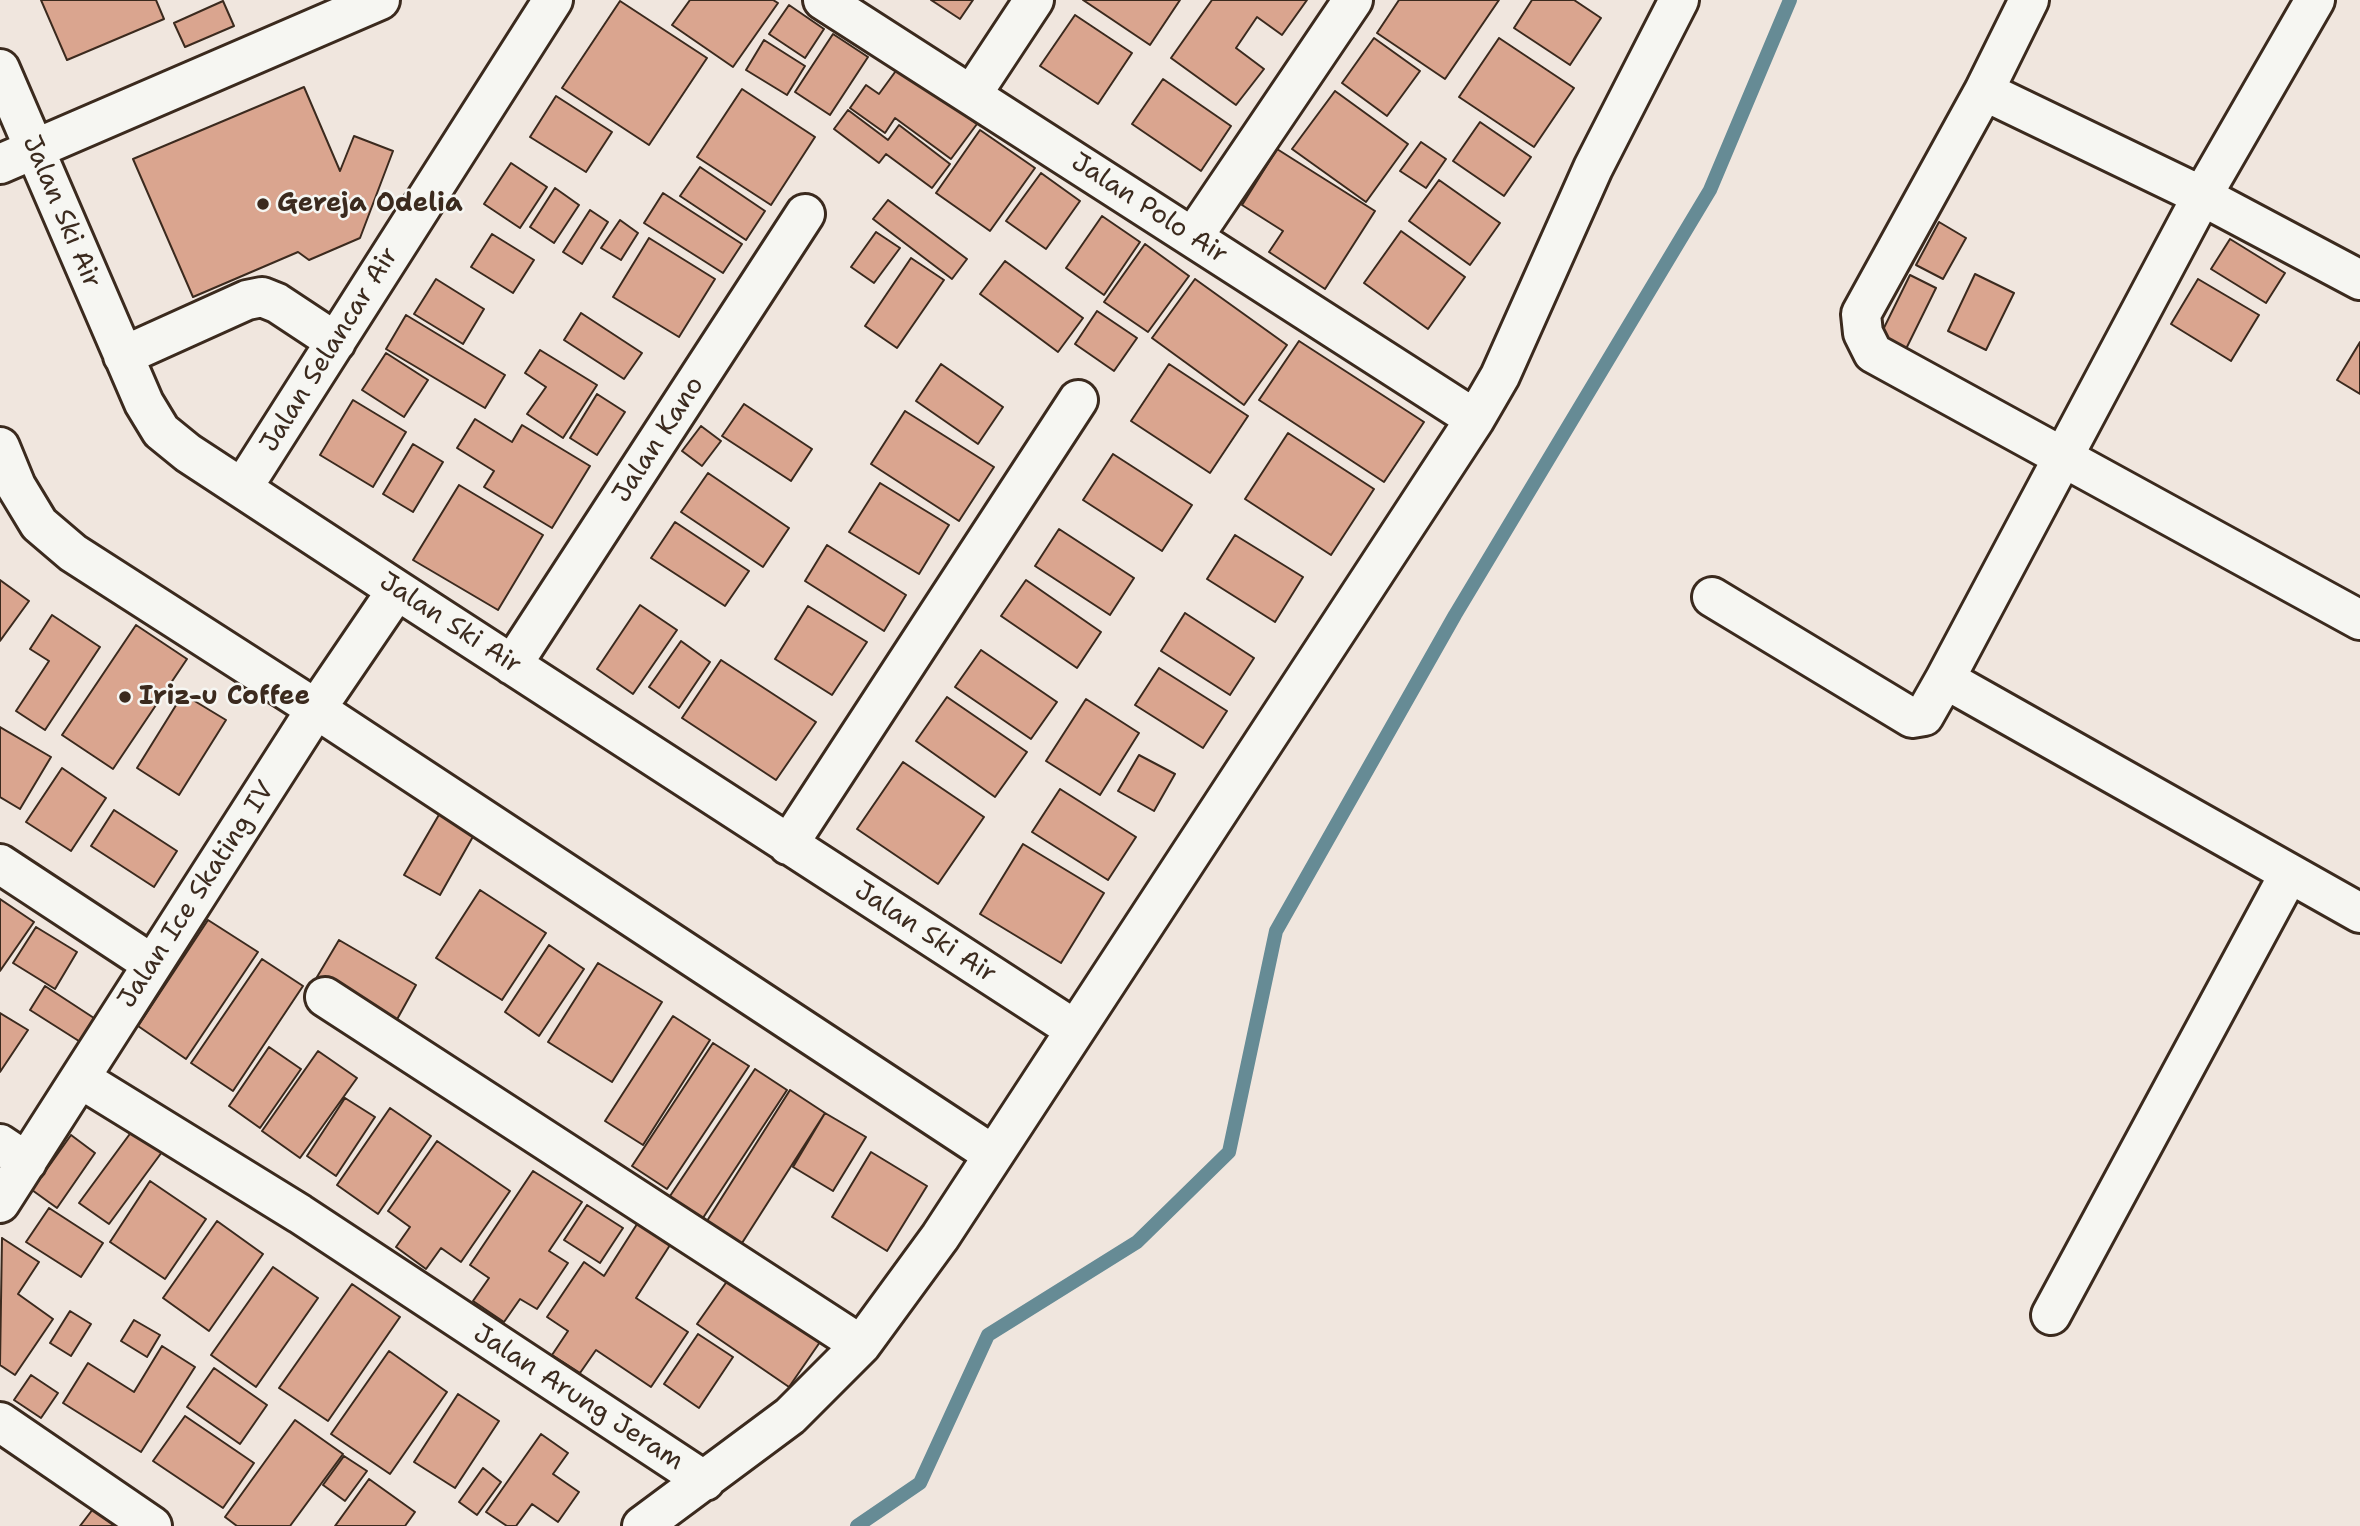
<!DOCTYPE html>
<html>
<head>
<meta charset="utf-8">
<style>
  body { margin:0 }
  canvas { display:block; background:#f0e6de }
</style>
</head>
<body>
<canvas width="2360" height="1526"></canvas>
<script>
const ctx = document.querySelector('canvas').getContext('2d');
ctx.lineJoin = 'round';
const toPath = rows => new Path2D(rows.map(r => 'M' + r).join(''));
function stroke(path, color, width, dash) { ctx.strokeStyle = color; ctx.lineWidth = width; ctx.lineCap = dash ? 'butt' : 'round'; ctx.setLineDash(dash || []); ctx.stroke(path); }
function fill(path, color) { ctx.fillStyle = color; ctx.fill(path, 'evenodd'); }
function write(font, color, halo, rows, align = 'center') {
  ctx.font = font + ' "Shantell Sans",sans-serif'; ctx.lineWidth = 5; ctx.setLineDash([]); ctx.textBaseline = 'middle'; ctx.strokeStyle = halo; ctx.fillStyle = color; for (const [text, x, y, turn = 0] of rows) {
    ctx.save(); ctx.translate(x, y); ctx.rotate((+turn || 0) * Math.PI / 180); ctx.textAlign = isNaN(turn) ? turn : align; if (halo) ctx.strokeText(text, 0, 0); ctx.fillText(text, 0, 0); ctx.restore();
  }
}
stroke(toPath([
  [857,1526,920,1483,988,1335,1137,1242,1229,1152,1276,931,1455,615,1710,190,1790,0]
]), '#668b95', 14);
const building = toPath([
  [41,0,156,0,164,19,67,60,41,0],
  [690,0,773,0,778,3,733,67,672,25,690,0],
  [931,0,973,0,960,19,931,0],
  [1083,0,1180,0,1150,45,1083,0],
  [1212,0,1307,0,1282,35,1257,17,1236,48,1264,69,1236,105,1171,58,1212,0],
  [1399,0,1499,0,1445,79,1377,33,1399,0],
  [1532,0,1574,0,1601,18,1570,65,1514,28,1532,0],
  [223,1,234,26,185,47,174,23,223,1],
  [620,1,707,58,649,145,562,88,620,1],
  [789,5,824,29,805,58,769,34,789,5],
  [1075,15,1132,53,1098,104,1040,66,1075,15],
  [833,34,868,57,830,115,795,92,833,34],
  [1374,38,1420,71,1387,116,1342,83,1374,38],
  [1499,38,1574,88,1534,147,1459,97,1499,38],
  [764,40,805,66,787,95,746,70,764,40],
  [898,68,977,124,951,159,895,118,885,133,850,108,866,85,879,94,898,68],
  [1163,79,1231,126,1201,171,1132,124,1163,79],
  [304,87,340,171,354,136,393,151,360,238,309,260,298,252,193,297,133,159,304,87],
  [742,89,815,137,771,205,697,157,742,89],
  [1335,91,1408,144,1366,202,1292,149,1335,91],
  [556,96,612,132,586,172,530,137,556,96],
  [848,110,888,140,899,125,950,164,932,188,886,154,879,163,834,129,848,110],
  [1480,122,1531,157,1504,196,1453,161,1480,122],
  [980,130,1035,168,990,231,936,193,980,130],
  [1421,142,1446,159,1426,188,1400,171,1421,142],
  [1277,149,1375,211,1325,289,1269,252,1283,231,1242,205,1277,149],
  [511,163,547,187,520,228,484,204,511,163],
  [700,167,765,211,746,240,680,196,700,167],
  [1041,173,1080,201,1046,249,1006,221,1041,173],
  [1439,180,1500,223,1470,265,1409,221,1439,180],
  [555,188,579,205,554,243,530,227,555,188],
  [663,193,742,244,723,273,644,223,663,193],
  [888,200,967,259,952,279,873,219,888,200],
  [590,210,608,222,582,264,563,252,590,210],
  [1102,216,1140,242,1104,295,1066,268,1102,216],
  [620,220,638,233,621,260,601,248,620,220],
  [1939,222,1966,238,1943,279,1916,265,1939,222],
  [1401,231,1465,277,1428,329,1364,283,1401,231],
  [876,232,900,248,874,283,851,267,876,232],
  [492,234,534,260,513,293,471,267,492,234],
  [649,238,715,279,679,337,613,297,649,238],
  [2230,239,2285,273,2266,303,2211,269,2230,239],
  [1145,244,1189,276,1148,332,1104,302,1145,244],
  [911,258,944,280,897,348,865,326,911,258],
  [1005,261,1083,318,1058,352,980,294,1005,261],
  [1975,274,2014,293,1986,350,1948,331,1975,274],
  [1910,275,1936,288,1902,357,1876,344,1910,275],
  [436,279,484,309,463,344,414,314,436,279],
  [1195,279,1287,345,1244,405,1152,338,1195,279],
  [2198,279,2259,315,2231,361,2171,324,2198,279],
  [1097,311,1137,338,1114,371,1075,344,1097,311],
  [581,313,642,353,624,379,564,340,581,313],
  [406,315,505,375,485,408,386,349,406,315],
  [1299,341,1424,422,1384,482,1259,400,1299,341],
  [2360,342,2360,394,2337,380,2360,342],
  [540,350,597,385,563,438,527,414,546,387,525,373,540,350],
  [386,353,428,380,404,417,362,390,386,353],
  [941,364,1003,407,978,444,916,401,941,364],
  [1169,364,1248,416,1210,473,1131,421,1169,364],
  [597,394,625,412,597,455,570,438,597,394],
  [353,400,406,432,373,487,320,455,353,400],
  [744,404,812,449,791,481,722,436,744,404],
  [905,411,994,467,959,521,871,464,905,411],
  [475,419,512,442,522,425,590,466,552,528,484,487,494,471,457,448,475,419],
  [701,426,721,441,702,466,682,451,701,426],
  [1288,433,1374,489,1331,555,1245,499,1288,433],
  [413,444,443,462,413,512,383,494,413,444],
  [1113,454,1192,505,1162,551,1083,500,1113,454],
  [708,473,789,528,763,567,681,512,708,473],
  [880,483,949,525,919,574,849,532,880,483],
  [459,485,543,535,498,610,413,560,459,485],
  [675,522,749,571,725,606,651,558,675,522],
  [1059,529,1134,578,1110,615,1035,566,1059,529],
  [1235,535,1303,577,1275,622,1207,579,1235,535],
  [827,545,906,595,884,631,805,581,827,545],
  [0,580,29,601,0,641,0,580],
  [1026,580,1101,632,1077,668,1001,616,1026,580],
  [640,605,677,630,633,694,597,669,640,605],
  [808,606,867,642,832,695,775,659,808,606],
  [1185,613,1254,658,1230,695,1161,651,1185,613],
  [52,615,100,647,45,730,16,711,49,661,30,649,52,615],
  [136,625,187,659,113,769,62,735,136,625],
  [681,641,710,662,679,708,649,687,681,641],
  [981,650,1057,702,1031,739,955,687,981,650],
  [721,660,816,722,776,780,682,718,721,660],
  [1159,668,1227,711,1203,748,1135,705,1159,668],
  [183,694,226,720,179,795,137,768,183,694],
  [947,697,1027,752,995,797,916,741,947,697],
  [1086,699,1139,733,1100,795,1046,761,1086,699],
  [0,727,51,757,20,809,0,797,0,727],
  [1139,755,1175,774,1154,811,1118,791,1139,755],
  [903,762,984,817,938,884,857,829,903,762],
  [62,768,106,798,71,851,26,822,62,768],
  [1060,789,1136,837,1108,880,1032,832,1060,789],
  [114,810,177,851,154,887,91,846,114,810],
  [440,813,475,833,440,895,404,875,440,813],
  [1023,844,1104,893,1061,963,980,914,1023,844],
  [480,890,546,933,502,1000,436,958,480,890],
  [0,899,34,922,0,971,0,899],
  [208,920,258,952,186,1059,138,1026,208,920],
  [36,927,77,952,55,989,13,963,36,927],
  [339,940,416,985,395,1023,317,977,339,940],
  [549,945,584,969,539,1036,505,1012,549,945],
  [262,959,303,986,233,1091,191,1063,262,959],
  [598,963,662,1002,612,1082,548,1042,598,963],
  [45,986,97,1020,82,1043,30,1010,45,986],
  [0,1013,28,1030,0,1072,0,1013],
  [673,1016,710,1040,643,1145,605,1121,673,1016],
  [713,1043,749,1066,667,1189,632,1166,713,1043],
  [269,1047,301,1069,260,1128,229,1106,269,1047],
  [318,1051,357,1078,300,1158,262,1131,318,1051],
  [755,1069,787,1090,697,1227,664,1205,755,1069],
  [790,1090,825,1113,735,1254,700,1232,790,1090],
  [345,1098,375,1117,336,1176,307,1156,345,1098],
  [390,1108,431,1136,378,1214,337,1185,390,1108],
  [825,1113,866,1137,833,1191,793,1167,825,1113],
  [132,1131,162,1152,109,1224,79,1203,132,1131],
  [71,1135,95,1153,57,1208,32,1190,71,1135],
  [437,1141,510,1191,461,1262,441,1248,426,1269,396,1247,410,1227,388,1211,437,1141],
  [871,1152,927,1186,887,1251,832,1217,871,1152],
  [533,1171,582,1202,549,1251,568,1263,537,1309,520,1299,504,1322,473,1301,489,1278,470,1265,533,1171],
  [150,1181,206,1219,165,1279,110,1242,150,1181],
  [587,1205,623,1228,600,1263,564,1240,587,1205],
  [49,1208,103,1243,81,1277,26,1242,49,1208],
  [217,1221,263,1254,209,1331,163,1298,217,1221],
  [639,1221,672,1242,636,1298,688,1332,651,1387,596,1350,580,1373,552,1355,568,1331,547,1317,584,1262,604,1276,639,1221],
  [2,1238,39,1262,18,1294,53,1319,15,1375,0,1365,2,1238],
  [273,1267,318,1298,256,1387,211,1355,273,1267],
  [737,1267,829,1329,789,1387,697,1324,737,1267],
  [352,1284,400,1317,328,1421,279,1388,352,1284],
  [70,1311,91,1324,71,1356,50,1343,70,1311],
  [134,1320,160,1335,147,1357,121,1341,134,1320],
  [698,1334,733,1357,699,1408,664,1384,698,1334],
  [162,1346,195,1367,141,1452,63,1403,88,1363,134,1392,162,1346],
  [389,1351,447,1392,390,1474,331,1434,389,1351],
  [214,1368,267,1405,240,1444,187,1407,214,1368],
  [31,1375,58,1393,41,1418,14,1400,31,1375],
  [458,1394,499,1421,455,1488,414,1462,458,1394],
  [185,1416,254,1463,223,1508,153,1461,185,1416],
  [295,1420,343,1454,290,1526,237,1526,225,1517,295,1420],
  [541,1434,568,1453,553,1474,579,1492,558,1522,532,1504,516,1526,507,1526,486,1512,541,1434],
  [344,1456,367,1471,345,1501,323,1485,344,1456],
  [483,1468,501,1482,477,1515,459,1502,483,1468],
  [369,1479,415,1512,405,1526,335,1526,369,1479],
  [93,1509,115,1526,80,1526,93,1509]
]);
fill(building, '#daa58f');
stroke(building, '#3b2a1e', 2);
const minor = toPath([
  [823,0,1475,419],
  [2029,0,1984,91,1861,314,1863,333,1873,353,2360,620],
  [0,69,144,403,161,431,188,453,397,590,1074,1029],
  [1984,91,2202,196,2360,280],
  [972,94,1034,0],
  [0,164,380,0],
  [1193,237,1353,0],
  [123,356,247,300,262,297,277,303,336,342],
  [0,447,16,486,39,524,73,553,316,709,992,1154],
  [243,487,553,0],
  [1712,597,1912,718,1924,716,1945,679,2360,913],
  [512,665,805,214],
  [1945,679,2202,196,2315,0],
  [788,845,1078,400],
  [0,864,152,964],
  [325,997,861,1345],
  [81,1079,300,1214,705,1481],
  [0,1144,27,1162],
  [0,1203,316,709,397,590],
  [2051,1315,2289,874],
  [0,1422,152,1526],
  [642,1526,790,1416,861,1345,940,1237,1475,419,1500,376,1593,168,1679,0]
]);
stroke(minor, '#3b2a1e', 44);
stroke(minor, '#f6f6f2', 38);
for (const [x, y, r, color] of [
  [263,204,7,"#3b2a1e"],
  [125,697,7,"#3b2a1e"]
]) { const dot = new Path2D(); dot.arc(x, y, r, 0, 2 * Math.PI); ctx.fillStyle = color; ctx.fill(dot); stroke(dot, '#f6f6f2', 2.5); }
write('bold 26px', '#3b2a1e', '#f6f6f2', [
  ["Gereja Odelia",277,204],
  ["Iriz-u Coffee",139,697]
], 'left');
write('26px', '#3b2a1e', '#f6f6f2', [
  ["Jalan Polo Air",1149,209,33],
  ["Jalan Ski Air",61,212,67],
  ["Jalan Selancar Air",330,350,-58],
  ["Jalan Kano",659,440,-57],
  ["Jalan Ski Air",450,624,33],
  ["Jalan Ice Skating IV",197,895,-57],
  ["Jalan Ski Air",925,933,33],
  ["Jalan Arung Jeram",578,1398,33]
]);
</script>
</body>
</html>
